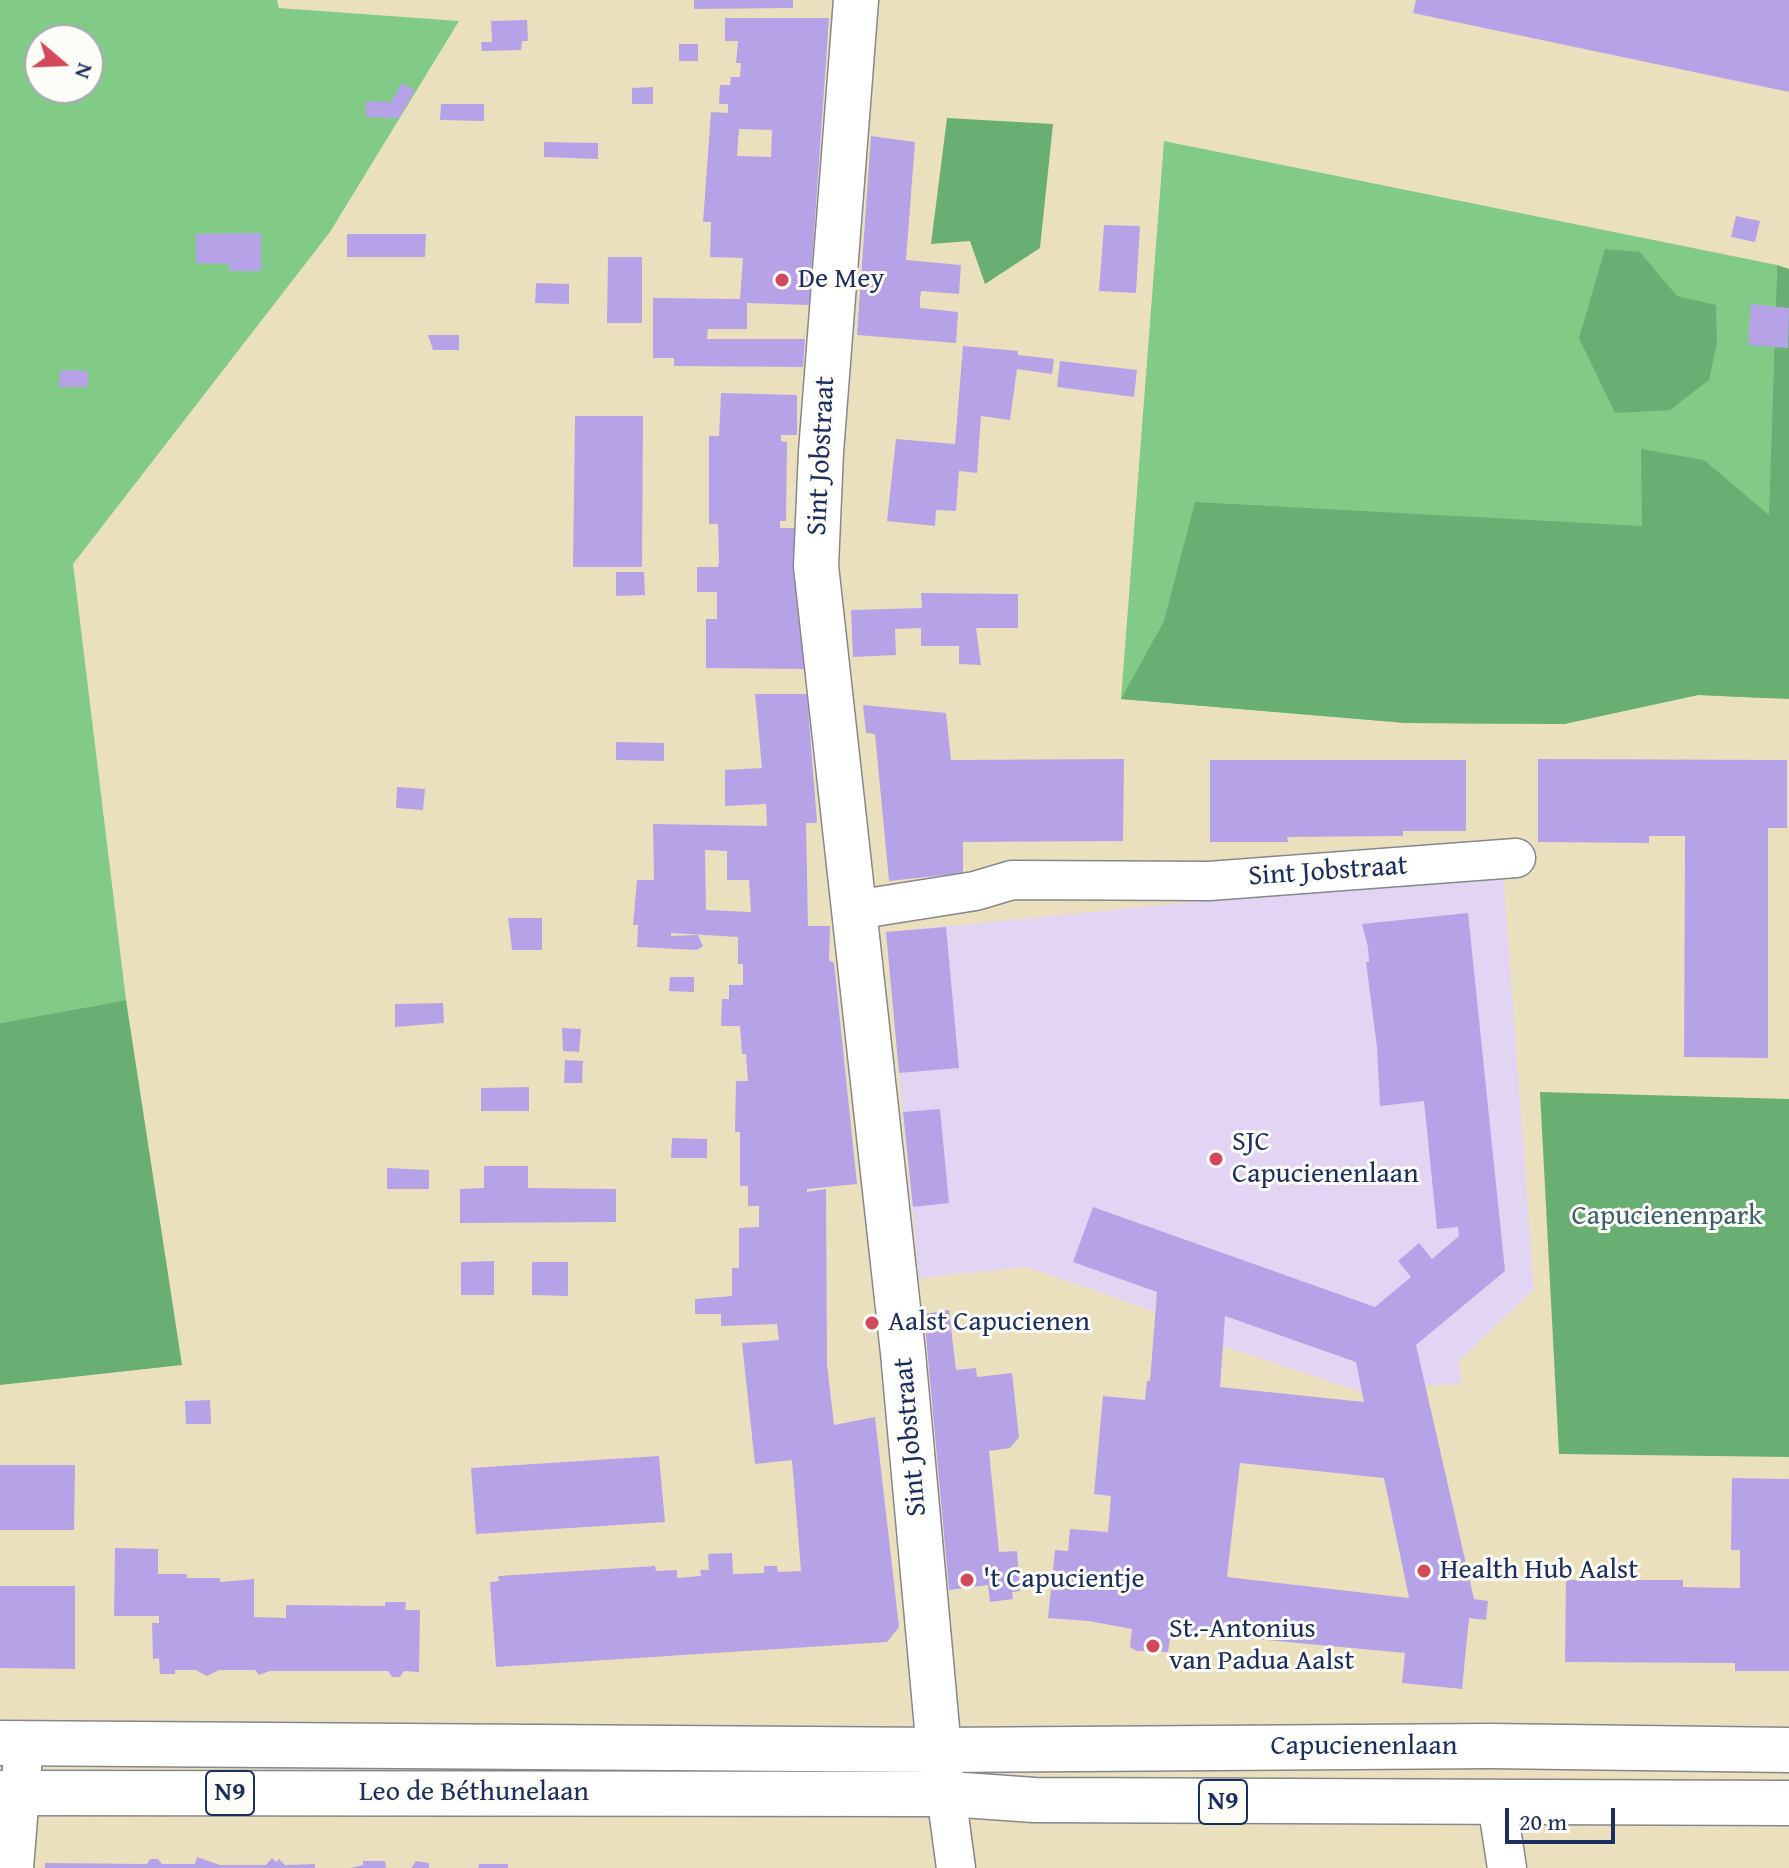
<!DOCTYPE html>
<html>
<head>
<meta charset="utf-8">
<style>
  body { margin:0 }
  #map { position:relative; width:1789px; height:1868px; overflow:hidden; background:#ebe0be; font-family:"Gentium Book Plus",serif }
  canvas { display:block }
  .north { position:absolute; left:24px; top:24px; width:80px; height:80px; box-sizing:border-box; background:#fdfcf7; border:2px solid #a3aaba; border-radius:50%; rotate:109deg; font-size:22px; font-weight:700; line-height:32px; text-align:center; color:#1b2f5e }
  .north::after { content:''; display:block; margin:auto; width:28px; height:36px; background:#d1495b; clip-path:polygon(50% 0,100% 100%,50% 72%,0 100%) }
  .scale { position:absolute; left:1505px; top:1808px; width:110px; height:36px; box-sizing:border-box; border:4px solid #1b2f5e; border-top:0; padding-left:10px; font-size:24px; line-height:28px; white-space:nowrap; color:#1b2f5e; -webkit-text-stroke:6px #fdfcf7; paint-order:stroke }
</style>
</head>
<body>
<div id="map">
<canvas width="1789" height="1868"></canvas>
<div class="north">N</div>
<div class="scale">20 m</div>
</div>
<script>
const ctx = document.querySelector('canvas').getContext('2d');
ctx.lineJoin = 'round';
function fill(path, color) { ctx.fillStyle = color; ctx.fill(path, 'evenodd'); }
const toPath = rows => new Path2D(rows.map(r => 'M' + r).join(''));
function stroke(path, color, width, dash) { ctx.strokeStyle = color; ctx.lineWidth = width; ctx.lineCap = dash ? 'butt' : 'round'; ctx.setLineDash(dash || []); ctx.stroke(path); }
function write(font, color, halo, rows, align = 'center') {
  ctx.font = font + ' "Gentium Book Plus",serif'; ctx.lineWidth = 6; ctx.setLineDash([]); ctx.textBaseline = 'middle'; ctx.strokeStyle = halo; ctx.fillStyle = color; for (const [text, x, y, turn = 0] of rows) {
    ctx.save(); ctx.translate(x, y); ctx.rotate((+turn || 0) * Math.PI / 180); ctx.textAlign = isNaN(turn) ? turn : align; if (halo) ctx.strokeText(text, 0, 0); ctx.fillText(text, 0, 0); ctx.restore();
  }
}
fill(toPath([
  [1503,872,1534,1289,1459,1361,1461,1384,1426,1386,1363,1398,1361,1392,1223,1346,1156,1312,1027,1267,919,1278,886,932]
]), '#e2d4f3');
fill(toPath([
  [0,0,277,0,279,8,459,21,330,232,73,564,126,1000,0,1023],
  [40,40,88,40,88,88,40,88],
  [1164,141,1777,265,1764,698,1698,695,1564,724,1406,723,1121,699]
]), '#82cb87');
fill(toPath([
  [947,118,1053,124,1040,248,985,284,970,241,931,244],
  [1605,249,1640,252,1677,296,1716,305,1717,343,1709,380,1670,410,1615,413,1579,338],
  [1777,265,1789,269,1789,699,1698,695,1564,724,1406,723,1121,699,1164,621,1195,502,1642,526,1641,449,1704,460,1769,515],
  [126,1000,182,1365,0,1385,0,1023],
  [1540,1092,1789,1099,1789,1457,1559,1454]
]), '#69af74');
fill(toPath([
  [694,0,793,0,793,8,694,9],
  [1416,0,1789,0,1789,92,1413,13],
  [725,18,829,18,809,305,747,303,747,329,708,329,707,339,805,339,803,367,674,366,674,358,653,358,653,298,740,299,743,258,710,257,711,222,703,222,711,112,728,113,728,104,719,104,720,85,730,85,731,77,740,77,741,63,736,63,738,41,725,41],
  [739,129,772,130,771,157,737,156],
  [527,20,528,41,522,41,521,50,482,51,481,42,492,42,491,21],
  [679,44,698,44,698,61,679,61],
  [402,83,415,90,399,118,366,117,366,101,391,102],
  [653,87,653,104,632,104,632,88],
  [441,104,484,104,484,121,440,120],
  [871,136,915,142,906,260,961,265,959,294,921,291,920,300,920,308,958,312,956,343,857,335],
  [544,142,598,143,598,159,544,157],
  [1736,216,1760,221,1755,242,1731,237],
  [1104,225,1140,226,1136,293,1099,291],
  [261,233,261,271,229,271,229,264,196,263,196,234],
  [347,234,426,234,425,257,347,257],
  [608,257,642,257,642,323,607,323],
  [536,283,569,284,569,304,535,303],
  [1751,304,1789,308,1788,348,1748,345],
  [428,335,459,335,459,350,433,350],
  [963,346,1018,351,1018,355,1054,359,1052,374,1017,369,1010,420,981,416,977,473,959,471,956,511,936,510,935,526,887,521,896,439,955,444],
  [1060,361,1137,370,1134,397,1057,387],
  [60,370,88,371,88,387,59,387],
  [721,393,797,395,797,435,781,435,781,441,787,442,786,521,780,521,780,528,796,528,796,592,805,669,706,668,706,619,717,619,717,592,697,592,697,567,718,567,719,562,718,524,709,524,709,436,719,436],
  [575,416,643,416,642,567,573,567],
  [616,572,644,572,645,595,616,596],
  [921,593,1018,594,1018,628,976,628,981,665,959,664,959,646,921,646,921,628,895,629,896,655,853,657,851,610,922,608],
  [755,694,807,694,817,823,806,823,808,926,830,926,829,960,834,963,857,1184,807,1189,807,1192,826,1189,827,1364,834,1425,875,1417,899,1627,887,1642,496,1667,490,1582,499,1581,498,1576,655,1566,656,1571,677,1570,677,1578,701,1576,700,1570,709,1570,708,1554,732,1553,733,1574,764,1573,764,1566,777,1566,778,1572,801,1571,792,1460,755,1464,742,1343,779,1340,777,1324,721,1326,721,1314,695,1314,695,1299,732,1296,732,1268,739,1268,739,1228,759,1227,759,1206,748,1206,748,1186,740,1186,740,1132,735,1132,736,1081,748,1081,746,1054,742,1054,740,1026,721,1026,722,999,729,999,729,985,743,985,743,964,738,964,738,937,671,933,671,936,698,935,703,946,697,950,637,947,638,925,633,925,637,880,654,880,653,824,767,826,766,804,725,806,725,770,762,768],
  [705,850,727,851,727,880,749,880,751,912,706,910],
  [863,705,946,713,951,760,1124,759,1123,841,963,842,963,873,889,881,875,734,866,733],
  [616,742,664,743,664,761,616,760],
  [1538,759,1787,760,1787,828,1768,828,1768,1058,1684,1057,1685,836,1649,836,1649,843,1538,842],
  [1210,760,1466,760,1466,831,1403,831,1403,836,1287,837,1288,842,1210,842],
  [397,787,425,789,423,810,396,808],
  [1468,913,1505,1271,1416,1345,1474,1599,1488,1601,1486,1620,1469,1618,1462,1689,1402,1683,1405,1653,1180,1632,1171,1632,1168,1652,1137,1651,1130,1647,1132,1629,1089,1621,1048,1618,1055,1550,1068,1551,1070,1529,1108,1532,1111,1496,1094,1494,1103,1396,1145,1400,1147,1381,1150,1381,1157,1292,1073,1262,1093,1207,1375,1307,1411,1277,1398,1261,1419,1243,1432,1259,1459,1236,1458,1227,1437,1229,1424,1101,1380,1106,1377,1047,1366,962,1369,962,1368,947,1362,924],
  [1225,1316,1356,1362,1364,1402,1220,1387],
  [1240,1463,1384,1478,1409,1598,1227,1577],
  [508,918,542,918,542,950,512,950],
  [946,927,959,1068,899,1073,886,932],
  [670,977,694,977,694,992,669,991],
  [443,1003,444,1023,395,1027,395,1004],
  [562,1028,581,1029,579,1052,563,1051],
  [565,1060,583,1061,582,1083,564,1083],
  [529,1087,529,1111,481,1111,481,1088],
  [940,1109,949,1203,913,1207,903,1112],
  [672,1138,707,1139,707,1158,671,1158],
  [484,1166,528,1166,528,1188,616,1189,616,1222,460,1223,460,1189,484,1188],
  [387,1168,429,1170,429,1189,387,1189],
  [494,1261,494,1295,461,1295,461,1262],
  [532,1262,568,1262,568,1296,532,1295],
  [949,1310,956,1370,976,1368,977,1377,1012,1373,1019,1437,1010,1448,989,1451,999,1552,1017,1551,1020,1591,1012,1592,1013,1599,990,1602,988,1585,949,1590,924,1314],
  [210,1400,211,1424,186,1424,185,1401],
  [659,1456,665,1522,476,1534,471,1468],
  [0,1465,75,1465,74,1530,0,1530],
  [1732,1478,1789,1479,1789,1671,1735,1671,1735,1663,1565,1662,1566,1580,1683,1580,1683,1587,1740,1588,1740,1550,1731,1550],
  [115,1548,158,1549,158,1574,187,1574,187,1578,220,1578,220,1582,254,1579,254,1617,286,1618,286,1605,385,1606,385,1602,406,1602,405,1610,420,1610,419,1672,404,1671,400,1677,392,1677,388,1671,270,1671,259,1675,255,1670,219,1670,207,1676,196,1670,175,1670,175,1674,160,1674,159,1658,153,1659,152,1623,159,1623,159,1616,114,1616],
  [0,1586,75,1586,75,1669,0,1668],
  [197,1857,220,1865,266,1865,272,1858,276,1862,279,1859,285,1865,315,1864,315,1868,45,1868,45,1863,147,1864,150,1859,158,1859,162,1864,195,1864],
  [363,1861,385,1861,386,1868,350,1868,363,1865],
  [416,1861,429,1863,429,1868,411,1868],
  [479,1864,508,1864,508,1868,478,1868]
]), '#b6a3e7');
const street = toPath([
  [855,910,975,891,1012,880,1209,881,1516,858],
  [942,1764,956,1868],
  [1497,1803,1507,1868],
  [14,1868,24,1743]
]);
const secondary = toPath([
  [856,0,821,452,816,566,903,1353,939,1750]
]);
const primary = toPath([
  [0,1743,939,1750,1490,1746,1789,1750],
  [0,1793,949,1794,1034,1800,1789,1803]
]);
stroke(street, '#83888e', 41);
stroke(secondary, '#83888e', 47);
stroke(primary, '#83888e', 47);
stroke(street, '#fff', 38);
stroke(secondary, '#fff', 44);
stroke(primary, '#fff', 44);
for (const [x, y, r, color] of [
  [782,280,8,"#d1495b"],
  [1216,1159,8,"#d1495b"],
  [872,1323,8,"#d1495b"],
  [1424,1571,8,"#d1495b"],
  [967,1580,8,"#d1495b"],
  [1153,1646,8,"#d1495b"]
]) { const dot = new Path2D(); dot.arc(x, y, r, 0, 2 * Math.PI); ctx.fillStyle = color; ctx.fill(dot); stroke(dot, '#fdfcf7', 3); }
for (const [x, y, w] of [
  [230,1793,48],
  [1223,1802,48]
]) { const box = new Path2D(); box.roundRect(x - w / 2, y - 22, w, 44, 6); ctx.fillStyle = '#fdfcf7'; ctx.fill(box); stroke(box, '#1b2f5e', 2); }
write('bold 26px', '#1b2f5e', null, [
  ["N9",230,1793],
  ["N9",1223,1802]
]);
write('28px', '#1b2f5e', '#fdfcf7', [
  ["De Mey",798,280],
  ["SJC",1232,1143],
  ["Capucienenlaan",1232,1175],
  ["Aalst Capucienen",888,1323],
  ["Health Hub Aalst",1440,1571],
  ["'t Capucientje",983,1580],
  ["St.-Antonius",1169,1630],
  ["van Padua Aalst",1169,1662]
], 'left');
write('28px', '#1b2f5e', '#fdfcf7', [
  ["Sint Jobstraat",822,456,-87],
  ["Sint Jobstraat",1328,872,-4],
  ["Sint Jobstraat",911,1437,-95],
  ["Capucienenlaan",1364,1747],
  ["Leo de Béthunelaan",474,1793]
]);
write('28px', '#3a5e6a', '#fdfcf7', [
  ["Capucienenpark",1667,1217]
]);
</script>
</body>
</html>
